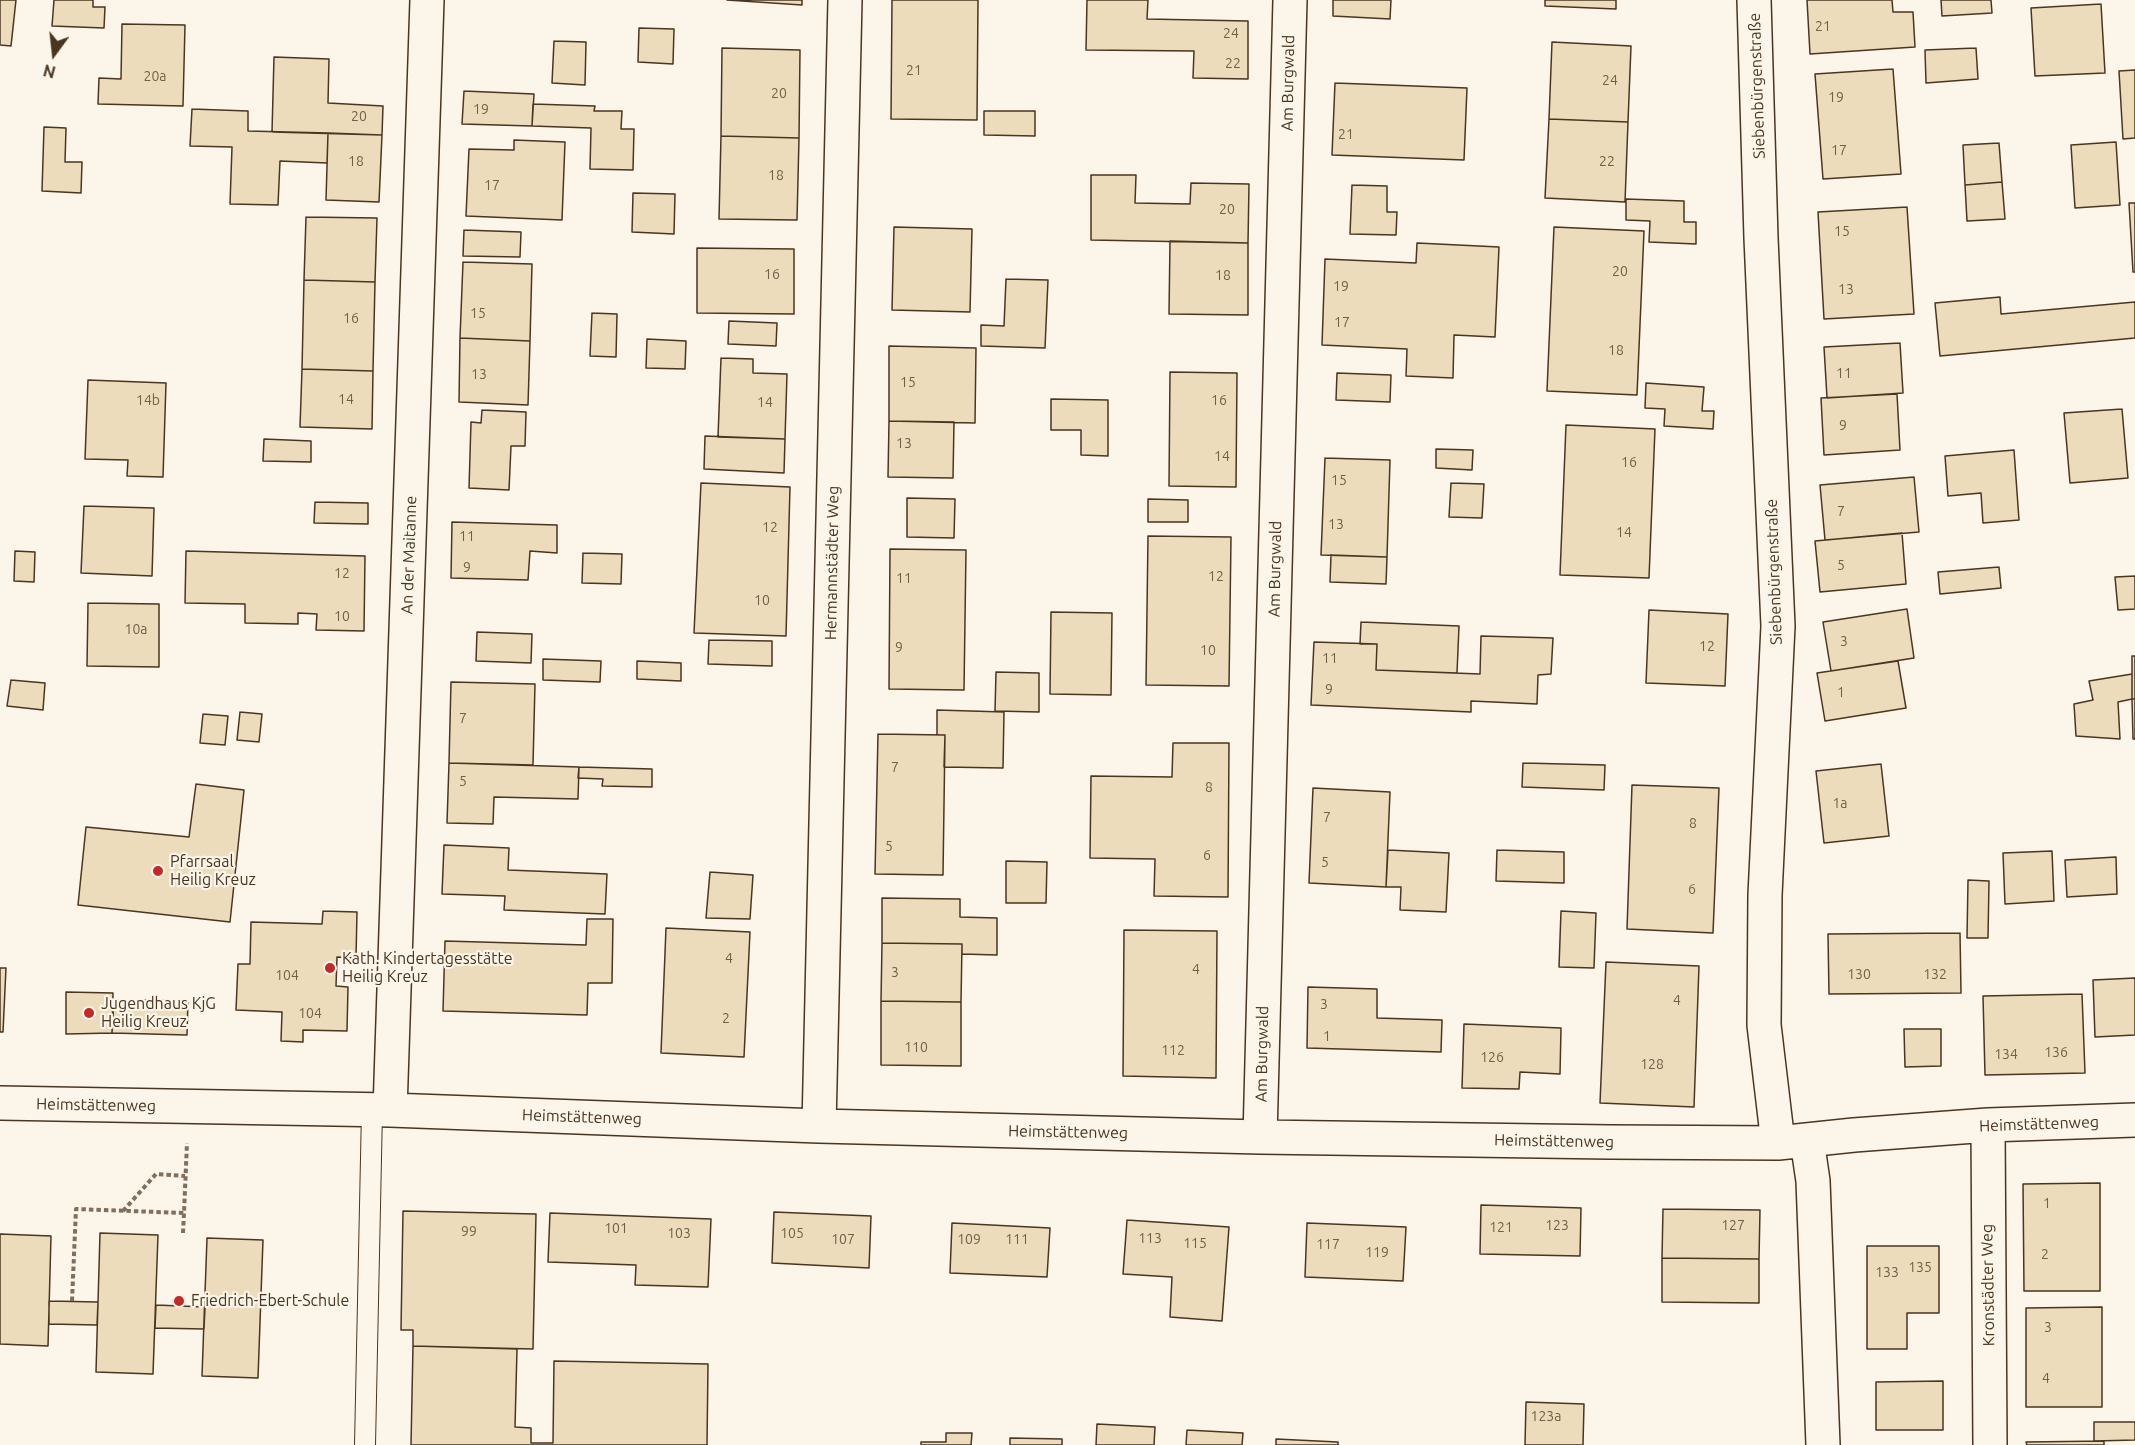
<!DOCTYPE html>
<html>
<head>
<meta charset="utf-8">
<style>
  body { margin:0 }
  #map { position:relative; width:2135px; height:1445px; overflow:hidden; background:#fbf6e9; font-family:Ubuntu,sans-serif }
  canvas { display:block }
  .north { position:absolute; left:24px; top:24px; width:60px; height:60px; -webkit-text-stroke:4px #fbf6e9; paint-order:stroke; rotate:195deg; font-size:16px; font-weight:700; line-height:24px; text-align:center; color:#4a3520 }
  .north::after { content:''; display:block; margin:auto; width:21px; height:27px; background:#4a3520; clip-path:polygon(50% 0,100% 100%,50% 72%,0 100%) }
</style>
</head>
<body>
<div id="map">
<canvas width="2135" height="1445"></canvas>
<div class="north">N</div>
</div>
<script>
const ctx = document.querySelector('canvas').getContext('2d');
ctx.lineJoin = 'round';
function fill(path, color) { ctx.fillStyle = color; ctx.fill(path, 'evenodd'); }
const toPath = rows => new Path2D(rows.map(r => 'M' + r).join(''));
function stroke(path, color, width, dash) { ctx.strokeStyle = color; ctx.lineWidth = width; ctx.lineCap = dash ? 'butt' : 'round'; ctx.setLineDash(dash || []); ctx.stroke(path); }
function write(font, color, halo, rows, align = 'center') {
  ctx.font = font + ' Ubuntu,sans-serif'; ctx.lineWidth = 4.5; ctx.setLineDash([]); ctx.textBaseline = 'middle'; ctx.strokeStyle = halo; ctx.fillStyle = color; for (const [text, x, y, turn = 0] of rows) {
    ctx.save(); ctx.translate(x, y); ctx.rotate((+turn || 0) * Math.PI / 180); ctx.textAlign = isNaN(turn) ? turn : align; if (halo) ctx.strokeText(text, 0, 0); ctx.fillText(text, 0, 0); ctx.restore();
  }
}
const building = toPath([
  [0,0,16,0,11,46,0,45,0,0],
  [54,0,93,0,93,7,105,7,104,28,52,26,54,0],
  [727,0,802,0,802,5,727,0],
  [892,0,978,0,977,120,891,119,892,0],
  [1087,0,1148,0,1147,19,1248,21,1248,79,1193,78,1194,51,1086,50,1087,0],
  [1333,0,1391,0,1390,19,1333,16,1333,0],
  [1545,0,1616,0,1616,9,1545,6,1545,0],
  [1807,0,1892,0,1893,12,1913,12,1915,47,1810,54,1807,0],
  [1941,0,1991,0,1992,13,1942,16,1941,0],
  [2101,4,2105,73,2035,76,2031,8,2101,4],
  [122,24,185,25,183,106,98,104,99,78,121,79,122,24],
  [639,28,674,29,673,64,638,62,639,28],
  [554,41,586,42,585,85,552,83,554,41],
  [1552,42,1631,46,1628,122,1549,119,1552,42],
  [722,48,800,50,799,138,721,136,722,48],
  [1976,48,1978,79,1926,83,1925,50,1976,48],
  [274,57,329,59,328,103,383,106,382,135,272,132,274,57],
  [1893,69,1901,174,1823,179,1815,74,1893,69],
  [2135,70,2135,138,2123,139,2119,71,2135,70],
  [1335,83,1467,88,1464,160,1332,155,1335,83],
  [464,91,534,94,532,126,462,124,464,91],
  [533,104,595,106,594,111,622,111,621,129,634,129,633,170,590,169,591,128,532,126,533,104],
  [192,109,248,111,248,131,328,133,327,163,280,161,278,205,230,204,232,147,190,146,192,109],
  [984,111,1035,111,1035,136,984,135,984,111],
  [1549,119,1628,122,1625,202,1545,198,1549,119],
  [44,127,66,128,65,162,82,162,81,193,42,191,44,127],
  [328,133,382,135,379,202,326,200,328,133],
  [721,136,799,138,797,220,719,219,721,136],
  [514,140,565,142,562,220,466,216,469,149,514,150,514,140],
  [2116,142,2120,205,2075,208,2071,145,2116,142],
  [1999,143,2002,182,1965,185,1963,145,1999,143],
  [1091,175,1136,175,1135,203,1190,204,1191,183,1249,184,1248,243,1091,240,1091,175],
  [2002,182,2005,219,1967,221,1965,185,2002,182],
  [1352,185,1387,186,1387,212,1397,212,1396,235,1350,234,1352,185],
  [633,193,675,194,674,234,632,232,633,193],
  [1626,199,1684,201,1684,222,1696,222,1696,244,1649,242,1650,221,1626,220,1626,199],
  [2129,203,2135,203,2135,272,2133,272,2129,203],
  [1907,207,1914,314,1824,319,1818,212,1907,207],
  [306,217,377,218,375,282,304,280,306,217],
  [894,227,972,229,970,312,892,310,894,227],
  [1554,227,1644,231,1637,395,1547,391,1554,227],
  [464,230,521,232,520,257,463,256,464,230],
  [1170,241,1248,243,1248,315,1169,314,1170,241],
  [1417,243,1499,247,1495,337,1454,335,1453,378,1406,376,1407,349,1322,345,1325,259,1416,263,1417,243],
  [697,248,794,249,794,314,697,313,697,248],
  [463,262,532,264,530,341,460,338,463,262],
  [1006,279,1048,280,1045,348,981,346,981,325,1004,326,1006,279],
  [304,280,375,282,373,371,302,369,304,280],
  [2000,297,2001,314,2135,302,2135,338,1940,356,1935,303,2000,297],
  [592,313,617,314,616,357,590,356,592,313],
  [729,321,777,323,776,346,728,344,729,321],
  [460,338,530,341,528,405,459,402,460,338],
  [647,339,686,341,685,369,646,368,647,339],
  [1900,343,1903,393,1827,398,1824,347,1900,343],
  [889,346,976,348,975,423,889,421,889,346],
  [721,358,753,359,753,373,787,374,785,439,718,437,721,358],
  [302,369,373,371,372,429,300,427,302,369],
  [1170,372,1237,373,1236,487,1169,486,1170,372],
  [1337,373,1391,375,1390,402,1336,400,1337,373],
  [88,380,166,383,163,477,127,476,128,460,85,459,88,380],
  [1646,383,1704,387,1702,411,1714,411,1713,429,1664,426,1665,409,1645,408,1646,383],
  [1897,394,1900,450,1824,455,1821,398,1897,394],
  [1051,399,1108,400,1108,456,1081,455,1081,430,1051,430,1051,399],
  [2122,409,2128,478,2070,483,2064,413,2122,409],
  [482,410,526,412,525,446,511,446,509,490,469,488,471,422,481,423,482,410],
  [889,421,954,422,953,478,888,477,889,421],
  [1566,425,1655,429,1649,578,1560,575,1566,425],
  [705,436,785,439,784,473,704,469,705,436],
  [264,439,311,441,311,462,263,461,264,439],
  [1436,449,1473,450,1472,470,1436,468,1436,449],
  [2014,450,2019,520,1983,523,1981,493,1948,496,1945,456,2014,450],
  [1325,458,1390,460,1387,557,1321,555,1325,458],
  [1914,477,1919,532,1825,540,1820,485,1914,477],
  [701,483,790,487,786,636,694,633,701,483],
  [1451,483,1484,484,1482,518,1449,517,1451,483],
  [907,498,955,499,954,538,907,537,907,498],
  [1148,499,1188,500,1188,522,1148,522,1148,499],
  [315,502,368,503,368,524,314,523,315,502],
  [84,506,154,508,152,576,81,573,84,506],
  [452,522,557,525,557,553,530,551,528,580,451,578,452,522],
  [1902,533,1906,584,1820,592,1815,541,1902,533],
  [1148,536,1231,537,1229,686,1146,685,1148,536],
  [890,549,966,550,964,690,889,689,890,549],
  [15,551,35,552,34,582,14,581,15,551],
  [186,551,365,556,364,631,316,630,317,614,298,613,298,624,245,623,245,604,185,603,186,551],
  [583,553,622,554,621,584,582,583,583,553],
  [1331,555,1387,557,1386,584,1330,582,1331,555],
  [1999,567,2001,588,1940,594,1938,572,1999,567],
  [2135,576,2135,609,2118,610,2115,577,2135,576],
  [88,603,159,604,159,667,87,666,88,603],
  [1907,609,1914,658,1831,671,1823,622,1907,609],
  [1649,610,1728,614,1725,686,1646,683,1649,610],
  [1051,612,1112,613,1111,695,1050,694,1051,612],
  [1361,622,1459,626,1457,673,1376,670,1377,644,1360,644,1361,622],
  [477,632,532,634,531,663,476,661,477,632],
  [1481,636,1553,638,1551,674,1538,675,1537,704,1471,701,1471,712,1311,705,1314,642,1377,644,1376,670,1480,674,1481,636],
  [709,640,772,641,772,666,708,664,709,640],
  [2132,656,2135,656,2135,699,2132,699,2132,656],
  [543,659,601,661,600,682,543,680,543,659],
  [637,661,681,663,681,681,637,679,637,661],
  [1898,661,1906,708,1825,721,1817,673,1898,661],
  [996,672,1039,673,1039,712,995,711,996,672],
  [2132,674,2132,699,2118,702,2120,739,2076,736,2074,704,2093,700,2089,681,2132,674],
  [11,680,45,683,43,710,7,706,11,680],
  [451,682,535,684,533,765,449,763,451,682],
  [2132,699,2135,699,2135,739,2133,739,2132,699],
  [937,710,1004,712,1003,768,944,767,945,735,937,735,937,710],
  [240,712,262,714,259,742,237,740,240,712],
  [203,714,228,716,225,745,200,743,203,714],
  [878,734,945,735,943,875,875,874,878,734],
  [1173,743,1229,743,1228,897,1154,896,1155,859,1090,858,1091,776,1172,777,1173,743],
  [449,763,579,767,578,799,494,797,493,824,447,823,449,763],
  [1523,763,1605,765,1604,790,1522,787,1523,763],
  [1881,764,1889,836,1824,843,1816,771,1881,764],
  [579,767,652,769,652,787,602,786,603,779,578,778,579,767],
  [196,784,244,790,230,922,78,905,86,827,189,837,196,784],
  [1632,785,1719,788,1713,933,1627,929,1632,785],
  [1313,788,1390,792,1386,887,1309,883,1313,788],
  [444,845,509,848,508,870,607,874,605,914,504,910,505,896,442,894,444,845],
  [1388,850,1449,853,1446,912,1400,910,1401,887,1386,887,1388,850],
  [1497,850,1564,852,1564,883,1496,881,1497,850],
  [2052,851,2054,901,2005,904,2003,853,2052,851],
  [2116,857,2117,894,2067,897,2065,860,2116,857],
  [1006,861,1047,862,1046,903,1006,903,1006,861],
  [710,872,753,875,750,919,706,918,710,872],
  [1968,880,1989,881,1988,938,1967,938,1968,880],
  [882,898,960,899,960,917,997,918,997,955,962,954,962,944,882,943,882,898],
  [323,911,357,912,356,958,337,957,336,986,348,987,347,1031,303,1030,303,1042,281,1041,282,1012,236,1010,238,964,250,964,251,922,322,924,323,911],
  [1561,911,1596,913,1594,968,1559,967,1561,911],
  [587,919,613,919,612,983,588,983,587,1015,443,1011,445,941,586,945,587,919],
  [666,928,750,932,744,1057,661,1053,666,928],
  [1124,930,1217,931,1216,1078,1123,1076,1124,930],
  [1960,933,1961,993,1829,994,1828,934,1960,933],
  [882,943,962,944,961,1002,881,1001,882,943],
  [1606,962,1699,966,1694,1107,1600,1103,1606,962],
  [0,968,6,968,3,1032,0,1032,0,968],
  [2135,978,2135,1035,2095,1037,2093,980,2135,978],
  [1308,987,1377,989,1377,1018,1442,1020,1441,1052,1307,1048,1308,987],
  [66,992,113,993,112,1033,66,1034,66,992],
  [2082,994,2085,1073,1985,1075,1983,996,2082,994],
  [114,1000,188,1000,187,1035,112,1033,114,1000],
  [881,1001,961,1002,961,1066,881,1065,881,1001],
  [1464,1024,1561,1028,1560,1074,1520,1072,1519,1089,1462,1088,1464,1024],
  [1904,1029,1941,1029,1941,1066,1905,1067,1904,1029],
  [2100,1183,2100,1291,2024,1291,2023,1184,2100,1183],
  [1481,1205,1581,1208,1580,1256,1480,1254,1481,1205],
  [1663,1209,1760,1210,1759,1259,1662,1258,1663,1209],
  [403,1211,536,1214,533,1349,413,1346,413,1330,401,1330,403,1211],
  [774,1212,871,1216,869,1268,772,1263,774,1212],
  [550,1213,711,1219,708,1287,635,1285,636,1265,548,1262,550,1213],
  [1127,1220,1229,1227,1222,1321,1170,1317,1172,1277,1123,1274,1127,1220],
  [952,1223,1050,1228,1047,1277,950,1273,952,1223],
  [1307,1223,1406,1227,1403,1281,1305,1277,1307,1223],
  [100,1233,158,1235,153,1374,96,1372,100,1233],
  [0,1234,51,1236,48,1346,0,1344,0,1234],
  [207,1238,263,1240,258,1378,202,1376,207,1238],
  [1867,1246,1939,1246,1939,1313,1907,1313,1907,1349,1867,1349,1867,1246],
  [1662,1258,1759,1259,1759,1303,1662,1302,1662,1258],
  [49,1301,98,1302,97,1325,49,1324,49,1301],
  [156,1305,205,1307,204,1329,155,1328,156,1305],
  [2102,1307,2102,1407,2026,1407,2026,1308,2102,1307],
  [413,1346,517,1349,515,1427,531,1428,531,1443,553,1443,554,1361,708,1364,707,1445,411,1445,413,1346],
  [1943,1381,1943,1430,1876,1430,1876,1382,1943,1381],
  [1526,1402,1584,1404,1583,1445,1525,1445,1526,1402],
  [2094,1422,2135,1422,2135,1440,2094,1441,2094,1422],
  [1097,1424,1155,1427,1154,1445,1096,1445,1097,1424],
  [1187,1430,1243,1433,1242,1445,1186,1445,1187,1430],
  [946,1433,972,1433,971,1445,921,1445,921,1442,946,1442,946,1433],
  [1010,1438,1062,1439,1062,1445,1010,1445,1010,1438],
  [1276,1439,1338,1442,1338,1445,1276,1445,1276,1439],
  [2104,1441,2104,1445,2027,1445,2026,1442,2104,1441]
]);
fill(building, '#ecdcbc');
stroke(building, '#4a3520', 1.5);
const service = toPath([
  [365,1445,372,1110]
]);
const minor = toPath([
  [1754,0,1761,238,1778,626,1765,895,1764,1025,1778,1143],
  [0,1103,390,1110,819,1126,1260,1137,1610,1142,1778,1143,1854,1135,1988,1125,2135,1120],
  [390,1110,427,0],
  [1988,1125,1990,1445],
  [819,1126,845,0],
  [1260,1137,1290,0],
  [1807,1140,1813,1181,1823,1445]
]);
stroke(service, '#4a3520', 22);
stroke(minor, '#4a3520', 36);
stroke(toPath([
  [123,1211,156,1174,185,1176],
  [183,1233,184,1213],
  [72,1301,76,1209,184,1213,187,1143]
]), '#7f6f5c', 4, [4.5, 3]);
stroke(service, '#fbf6e9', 20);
stroke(minor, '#fbf6e9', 33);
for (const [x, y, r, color] of [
  [158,871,6,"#c62828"],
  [330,968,6,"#c62828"],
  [89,1013,6,"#c62828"],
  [179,1301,6,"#c62828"]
]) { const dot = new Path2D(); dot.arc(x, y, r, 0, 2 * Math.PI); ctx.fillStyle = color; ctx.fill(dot); stroke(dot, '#fbf6e9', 2); }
write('14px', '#725f47', null, [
  ["21",1823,26],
  ["24",1231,33],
  ["22",1233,63],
  ["21",914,70],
  ["20a",155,76],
  ["24",1610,80],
  ["20",779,93],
  ["19",1836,97],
  ["19",481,109],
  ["20",359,116],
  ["21",1346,134],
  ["17",1839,150],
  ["18",356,161],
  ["22",1607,161],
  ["18",776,175],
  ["17",492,185],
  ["20",1227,209],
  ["15",1842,231],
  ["20",1620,271],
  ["16",772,274],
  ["18",1223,275],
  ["19",1341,286],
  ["13",1846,289],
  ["15",478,313],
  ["16",351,318],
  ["17",1342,322],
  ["18",1616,350],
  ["11",1844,373],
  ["13",479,374],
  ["15",908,382],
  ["14",346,399],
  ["14b",148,400],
  ["16",1219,400],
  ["14",765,402],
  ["9",1843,425],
  ["13",904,443],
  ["14",1222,456],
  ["16",1629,462],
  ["15",1339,480],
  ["7",1841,511],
  ["13",1336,524],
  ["12",770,527],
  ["14",1624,532],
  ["11",467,536],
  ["5",1841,565],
  ["9",467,567],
  ["12",342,573],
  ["12",1216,576],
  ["11",904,578],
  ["10",762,600],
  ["10",342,616],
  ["10a",136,629],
  ["3",1844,641],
  ["12",1707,646],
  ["9",899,647],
  ["10",1208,650],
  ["11",1330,658],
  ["9",1329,689],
  ["1",1841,692],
  ["7",463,718],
  ["7",895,767],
  ["5",463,781],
  ["8",1209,787],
  ["1a",1840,803],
  ["7",1327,817],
  ["8",1693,823],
  ["5",889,846],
  ["6",1207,855],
  ["5",1325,862],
  ["6",1692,889],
  ["4",729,958],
  ["4",1196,969],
  ["3",895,972],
  ["130",1859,974],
  ["132",1935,974],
  ["104",287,975],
  ["4",1677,1000],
  ["3",1324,1004],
  ["104",310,1013],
  ["2",726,1018],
  ["1",1327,1036],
  ["110",916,1047],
  ["112",1173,1050],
  ["136",2056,1052],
  ["134",2006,1054],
  ["126",1492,1057],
  ["128",1652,1064],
  ["1",2047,1203],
  ["123",1557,1225],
  ["127",1733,1225],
  ["121",1501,1227],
  ["101",616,1228],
  ["99",469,1231],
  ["103",679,1233],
  ["105",792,1233],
  ["113",1150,1238],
  ["107",843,1239],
  ["109",969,1239],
  ["111",1017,1239],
  ["115",1195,1243],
  ["117",1328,1244],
  ["119",1377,1252],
  ["2",2045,1254],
  ["135",1920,1267],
  ["133",1887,1272],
  ["3",2048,1327],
  ["4",2046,1378],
  ["123a",1546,1416]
]);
write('16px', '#4a3520', '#fbf6e9', [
  ["Am Burgwald",1288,83,-89],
  ["Siebenbürgenstraße",1757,86,-92],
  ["An der Maitanne",409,555,-88],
  ["Hermannstädter Weg",832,563,-89],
  ["Am Burgwald",1275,569,-89],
  ["Siebenbürgenstraße",1774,572,-92],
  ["Am Burgwald",1262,1054,-89],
  ["Heimstättenweg",96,1105,1],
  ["Heimstättenweg",582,1117,2],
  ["Heimstättenweg",2039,1124,-2],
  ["Heimstättenweg",1068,1132,1],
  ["Heimstättenweg",1554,1141,1],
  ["Kronstädter Weg",1988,1285,-91]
]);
write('16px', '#4a3520', '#fbf6e9', [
  ["Pfarrsaal",170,862],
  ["Heilig Kreuz",170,880],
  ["Kath. Kindertagesstätte",342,959],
  ["Heilig Kreuz",342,977],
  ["Jugendhaus KjG",101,1004],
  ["Heilig Kreuz",101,1022],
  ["Friedrich-Ebert-Schule",191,1301]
], 'left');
</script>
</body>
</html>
